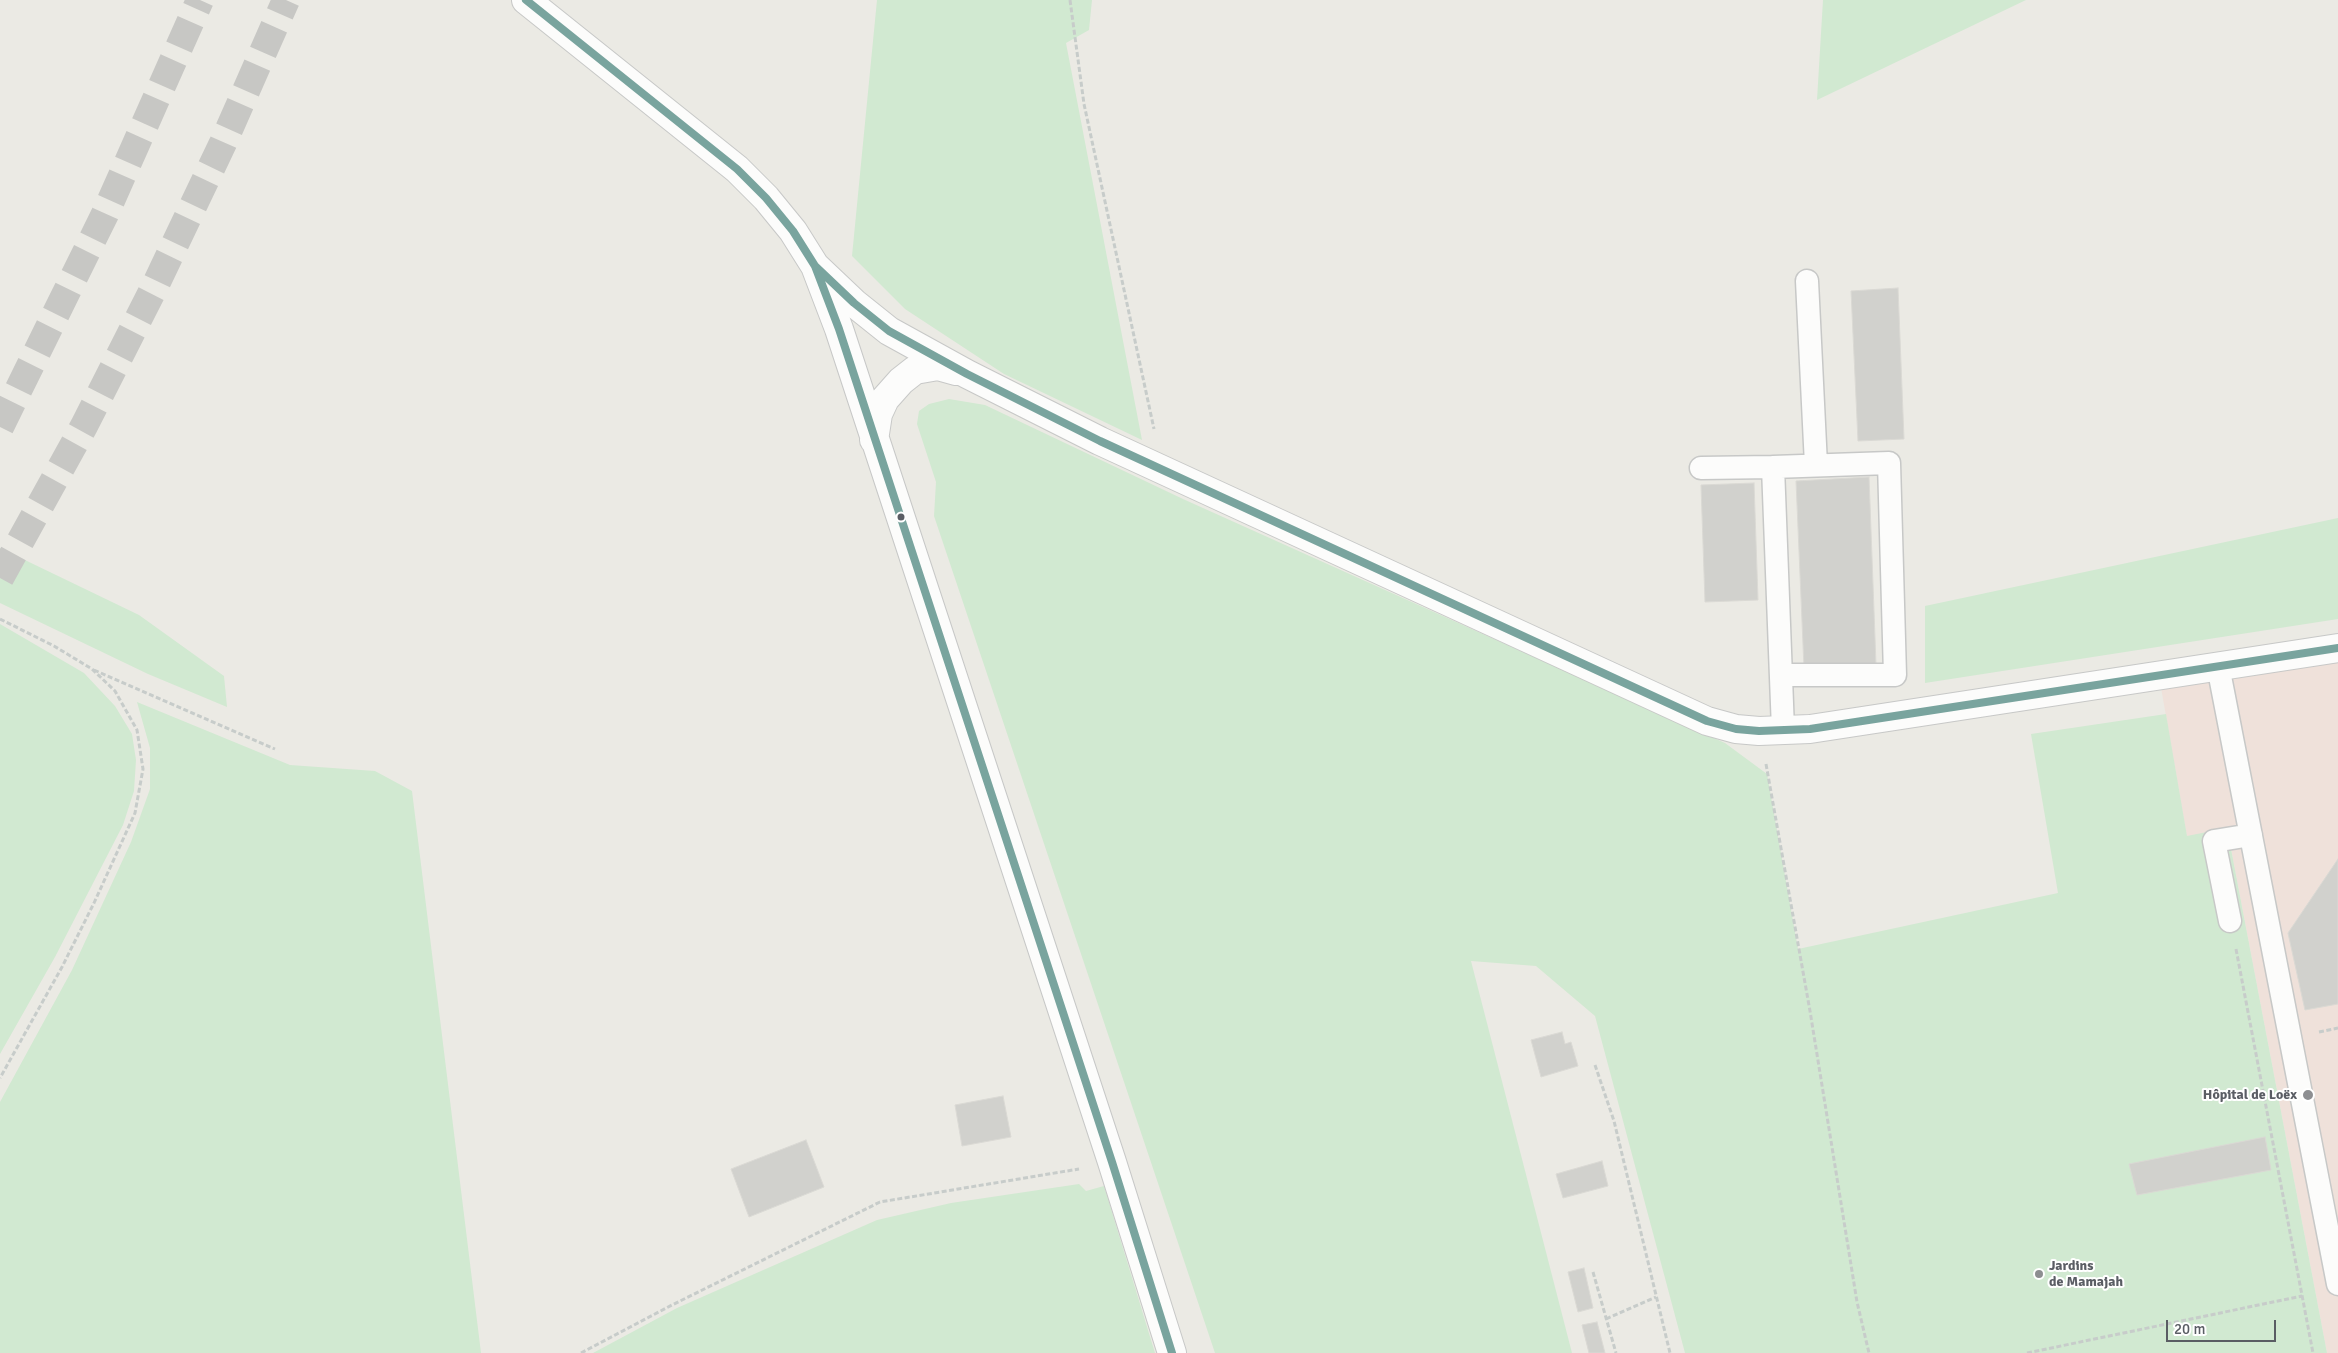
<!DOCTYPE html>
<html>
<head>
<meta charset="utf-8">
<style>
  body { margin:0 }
  #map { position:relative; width:2338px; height:1353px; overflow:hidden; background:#ebeae4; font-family:Signika,sans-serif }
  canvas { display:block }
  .scale { position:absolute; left:2166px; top:1320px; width:110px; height:22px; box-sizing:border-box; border:2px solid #5a5d64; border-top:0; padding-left:6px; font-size:15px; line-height:18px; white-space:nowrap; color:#5a5d64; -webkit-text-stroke:4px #fff; paint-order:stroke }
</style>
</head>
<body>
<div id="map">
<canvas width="2338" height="1353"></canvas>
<div class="scale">20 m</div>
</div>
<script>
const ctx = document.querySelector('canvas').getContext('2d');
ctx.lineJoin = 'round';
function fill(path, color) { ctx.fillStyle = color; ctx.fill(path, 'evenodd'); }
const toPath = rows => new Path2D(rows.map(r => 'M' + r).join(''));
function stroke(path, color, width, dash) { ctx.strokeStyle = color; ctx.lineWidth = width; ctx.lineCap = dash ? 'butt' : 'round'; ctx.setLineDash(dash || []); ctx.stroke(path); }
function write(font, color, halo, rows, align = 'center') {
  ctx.font = font + ' Signika,sans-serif'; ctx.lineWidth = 4; ctx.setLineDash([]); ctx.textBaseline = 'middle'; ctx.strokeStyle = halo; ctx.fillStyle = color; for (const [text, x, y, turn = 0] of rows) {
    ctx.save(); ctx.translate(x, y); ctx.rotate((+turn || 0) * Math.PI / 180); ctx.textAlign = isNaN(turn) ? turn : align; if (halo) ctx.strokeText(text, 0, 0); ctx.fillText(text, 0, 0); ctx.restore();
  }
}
fill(toPath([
  [2338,648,2338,1353,2327,1353,2227,828,2187,837,2159,676]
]), '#efe1da');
fill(toPath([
  [877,0,1092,0,1089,30,1066,43,1142,440,1004,374,905,309,852,256],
  [1823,0,2026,0,1817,100],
  [949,399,985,405,1183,499,1725,743,1767,774,1798,949,2058,893,2031,734,2166,714,2187,836,2227,828,2327,1353,1685,1353,1595,1016,1536,966,1471,961,1572,1353,1215,1353,934,516,936,482,917,424,919,411,929,404],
  [2338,518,2338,619,1925,683,1925,606],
  [0,548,139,615,224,676,227,707,148,674,0,603],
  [0,624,84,673,115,706,132,734,136,760,134,791,123,825,55,957,0,1054],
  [137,702,290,765,375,771,412,791,481,1353,0,1353,0,1102,72,970,131,842,150,789,150,748],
  [1079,1184,1086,1191,1104,1186,1155,1353,593,1353,677,1308,877,1220,951,1203]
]), '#d1e9d1');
const building = toPath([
  [1898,288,1904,439,1858,441,1851,291,1898,288],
  [1869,477,1876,665,1804,668,1796,481,1869,477],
  [1754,483,1758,600,1705,602,1701,485,1754,483],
  [2338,859,2338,1004,2305,1010,2288,933,2338,859],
  [1562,1032,1565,1044,1571,1042,1578,1066,1541,1077,1531,1040,1562,1032],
  [1003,1096,1011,1137,962,1146,955,1105,1003,1096],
  [2265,1137,2271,1170,2137,1195,2129,1164,2265,1137],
  [806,1140,824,1187,749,1217,731,1169,806,1140],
  [1602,1161,1608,1186,1563,1198,1556,1174,1602,1161],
  [1584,1268,1593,1308,1578,1312,1568,1272,1584,1268],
  [1597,1322,1605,1353,1589,1353,1582,1325,1597,1322]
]);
fill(building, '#d1d1cd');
stroke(building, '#dad9d4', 1);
stroke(toPath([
  [0,427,105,214,200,0],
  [0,578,84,426,155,286,223,143,286,0]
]), '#c7c7c4', 28, [28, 14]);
const service = toPath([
  [1807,281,1816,465],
  [1773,467,1889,463,1895,675,1781,675],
  [1701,468,1773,467,1783,730],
  [2218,666,2338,1284],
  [2230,921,2214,841,2251,835]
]);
const minor = toPath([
  [526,0,737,169,766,198,793,231,815,266,839,329,1112,1162,1172,1353],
  [815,266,854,303,889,331,967,374,1100,441,1707,721,1736,729,1759,731,1810,729,2338,648],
  [874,440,878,414,885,399,901,381,915,370,938,366,956,371]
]);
stroke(service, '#c7c8c7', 25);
stroke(minor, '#c7c8c7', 30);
stroke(toPath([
  [1070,0,1084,104,1154,429],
  [0,619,54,646,92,669,115,691,137,730,143,769,135,813,94,903,62,967,0,1078],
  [94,670,275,749],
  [1766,764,1810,1011,1857,1302,1869,1353],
  [2236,949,2313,1353],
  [2319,1032,2338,1028],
  [1595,1065,1614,1121,1670,1353],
  [1593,1272,1616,1353],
  [1606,1319,1656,1297],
  [581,1353,672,1305,880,1202,1079,1169],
  [2027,1353,2302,1296]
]), '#c7ccca', 3, [5, 2.5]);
stroke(service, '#fcfcfb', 22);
stroke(minor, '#fcfcfb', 28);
stroke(toPath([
  [526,0,737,169,766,198,793,231,815,266,839,329,1112,1162,1172,1353],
  [815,266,854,303,889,331,967,374,1100,441,1707,721,1736,729,1759,731,1810,729,2338,648]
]), '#79a49e', 8);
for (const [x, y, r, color] of [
  [901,517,4.5,"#5a5d64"],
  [2308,1095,6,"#8d8e91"],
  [2039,1274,5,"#8d8e91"]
]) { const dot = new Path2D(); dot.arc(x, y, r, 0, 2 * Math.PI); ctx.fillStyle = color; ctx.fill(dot); stroke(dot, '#fff', 2); }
write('bold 14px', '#5a5d64', '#fff', [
  ["Hôpital de Loëx",2297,1095],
  ["Jardins",2049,1266,"left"],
  ["de Mamajah",2049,1282,"left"]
], 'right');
</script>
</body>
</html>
